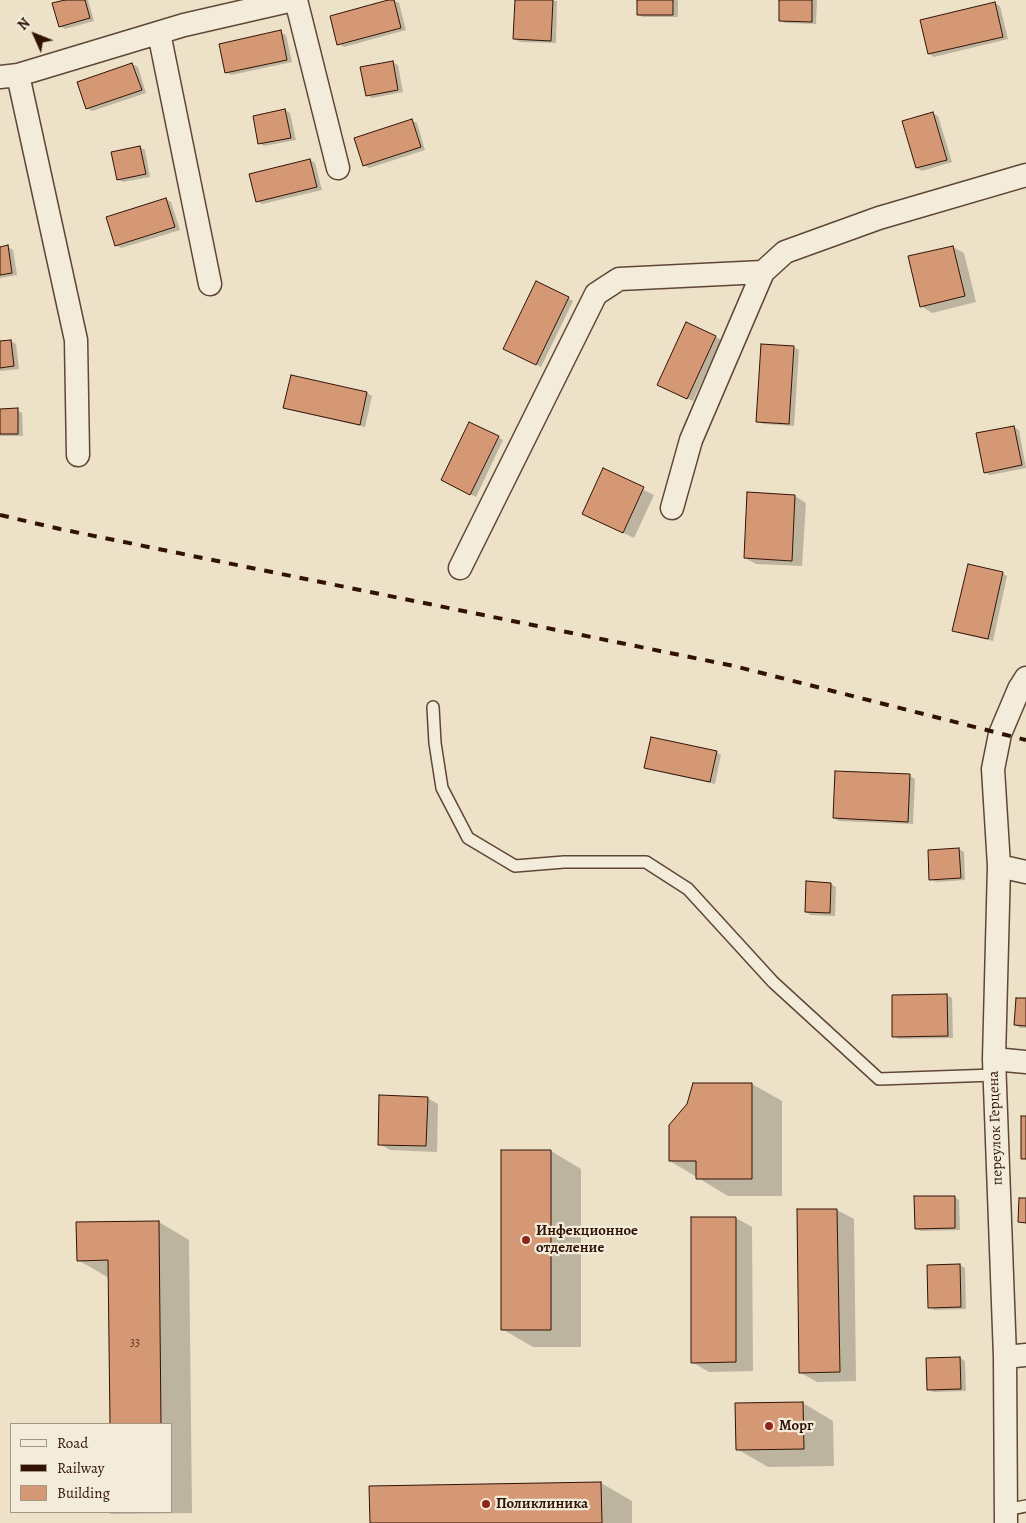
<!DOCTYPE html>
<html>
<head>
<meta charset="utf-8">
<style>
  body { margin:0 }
  #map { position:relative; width:1026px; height:1523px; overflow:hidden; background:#ede1c8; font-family:Alegreya,serif }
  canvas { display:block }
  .legend { position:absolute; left:10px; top:1423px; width:162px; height:90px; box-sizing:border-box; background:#f3ecdb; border:1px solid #a59586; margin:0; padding:6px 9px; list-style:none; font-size:15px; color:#311306 }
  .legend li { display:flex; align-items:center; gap:10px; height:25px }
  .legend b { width:25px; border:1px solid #a59586 }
  .north { position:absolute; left:10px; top:10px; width:50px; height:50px; -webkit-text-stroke:4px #f3ecdb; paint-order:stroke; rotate:314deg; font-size:14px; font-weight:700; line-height:20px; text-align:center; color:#311306 }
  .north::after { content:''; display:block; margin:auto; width:18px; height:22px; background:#311306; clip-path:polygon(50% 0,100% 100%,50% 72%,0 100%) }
</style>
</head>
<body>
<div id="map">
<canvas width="1026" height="1523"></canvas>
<ul class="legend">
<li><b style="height:6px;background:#f3ecdb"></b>Road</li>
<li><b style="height:6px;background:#311306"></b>Railway</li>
<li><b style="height:14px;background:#d59875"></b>Building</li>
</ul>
<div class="north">N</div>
</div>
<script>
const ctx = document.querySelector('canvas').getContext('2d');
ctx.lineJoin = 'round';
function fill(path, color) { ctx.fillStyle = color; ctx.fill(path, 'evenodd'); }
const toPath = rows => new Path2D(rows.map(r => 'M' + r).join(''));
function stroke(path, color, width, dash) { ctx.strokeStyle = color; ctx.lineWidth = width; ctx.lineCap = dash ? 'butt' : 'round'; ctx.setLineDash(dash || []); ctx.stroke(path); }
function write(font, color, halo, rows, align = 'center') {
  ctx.font = font + ' Alegreya,serif'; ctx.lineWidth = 4.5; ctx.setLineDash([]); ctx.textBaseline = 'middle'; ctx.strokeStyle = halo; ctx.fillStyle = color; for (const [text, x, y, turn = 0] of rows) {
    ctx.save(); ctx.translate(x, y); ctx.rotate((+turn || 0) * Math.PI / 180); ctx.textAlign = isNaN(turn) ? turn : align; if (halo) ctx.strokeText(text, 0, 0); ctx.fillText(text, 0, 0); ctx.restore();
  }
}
fill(toPath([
  [70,0,88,0,94,21,65,29,60,26],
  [393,0,399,3,406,30,344,47,339,44],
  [516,0,557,1,556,43,520,42,515,39],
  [638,0,678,0,678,17,643,17,638,15],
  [780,0,817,0,816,24,785,23,780,20],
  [995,3,1000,6,1008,39,934,57,929,54],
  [280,32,286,35,292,62,231,75,226,72],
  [392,62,398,65,403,92,372,98,367,95],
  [132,64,138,67,146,93,92,111,87,108],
  [285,110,290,113,296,140,264,146,259,143],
  [933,113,938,116,952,162,922,171,917,168],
  [411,120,417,123,425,150,369,168,364,165],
  [140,147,145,150,150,177,123,182,118,179],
  [310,160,315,163,322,190,262,204,257,201],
  [166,199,171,202,180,230,121,248,116,245],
  [8,247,13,250,17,275,0,278,0,248],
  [953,247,964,253,976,302,932,313,921,306],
  [568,298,573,301,541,367,510,352],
  [716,337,721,340,693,401,664,388],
  [11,341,16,344,19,369,0,371,0,342],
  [793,347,799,350,794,426,763,424,758,421],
  [292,376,367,393,372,396,365,427,290,410,285,407],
  [0,410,17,410,22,413,23,436,0,436],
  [1014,427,1019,430,1026,468,990,475,985,472],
  [498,437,503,440,476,497,447,483],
  [603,470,654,495,634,538,583,513],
  [749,494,795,496,806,503,802,566,756,564,745,558],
  [1002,573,1007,576,993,641,959,633,954,630],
  [716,752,721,755,715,784,651,770,645,767],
  [910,776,915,779,913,824,839,821,834,818],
  [959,849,964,852,965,880,936,882,930,879],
  [831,884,836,887,835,916,811,915,806,912],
  [947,995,952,998,953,1038,899,1039,894,1036],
  [1026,1000,1026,1028,1020,1028,1015,1025],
  [752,1084,782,1101,782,1196,728,1196,670,1161],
  [427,1098,438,1104,437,1152,390,1150,379,1144],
  [551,1151,581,1169,581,1347,533,1347,502,1329],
  [954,1197,959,1200,960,1230,921,1231,916,1228],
  [837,1210,854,1219,856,1381,817,1382,801,1373],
  [736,1218,752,1227,753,1371,709,1372,692,1362],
  [159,1222,189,1240,192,1513,111,1514,107,1512,171,1512,171,1424,111,1424,109,1278,78,1260],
  [960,1265,965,1268,966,1309,934,1310,929,1307,928,1266],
  [960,1358,965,1361,966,1391,933,1392,928,1389],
  [803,1403,833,1421,834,1466,768,1467,737,1449],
  [601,1483,632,1501,632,1523,371,1523,371,1487]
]), '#0003');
const building = toPath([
  [65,0,85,0,90,18,59,27,52,3,65,0],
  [388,0,394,0,401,28,337,45,330,16,388,0],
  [515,0,553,0,551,41,513,39,515,0],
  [637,0,673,0,673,15,637,15,637,0],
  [779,0,812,0,812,22,779,21,779,0],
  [995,2,1003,37,928,54,920,20,995,2],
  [281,30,287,60,225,73,219,44,281,30],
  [393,61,398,90,366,96,360,67,393,61],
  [132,63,142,90,86,109,77,82,132,63],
  [285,109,291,138,258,144,253,116,285,109],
  [933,112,947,160,916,168,902,121,933,112],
  [412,119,421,147,363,166,354,138,412,119],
  [140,146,146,174,117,180,111,152,140,146],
  [310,159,317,187,256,202,249,174,310,159],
  [166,198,175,227,115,246,106,217,166,198],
  [8,245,12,273,0,275,0,247,8,245],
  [953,246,965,296,920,307,908,256,953,246],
  [536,281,569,297,536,365,503,349,536,281],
  [686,322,716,336,687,399,657,385,686,322],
  [11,340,14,366,0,368,0,341,11,340],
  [761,344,794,346,789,424,756,422,761,344],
  [291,375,367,392,360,425,283,408,291,375],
  [18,408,18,434,0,434,0,409,18,408],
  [469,422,499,436,470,495,441,480,469,422],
  [1014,426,1022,465,984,473,976,433,1014,426],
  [603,468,644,487,623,533,582,514,603,468],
  [747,492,795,495,792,561,744,558,747,492],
  [968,564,1003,572,988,639,952,631,968,564],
  [651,737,717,751,710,782,644,768,651,737],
  [835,771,910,774,908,822,833,818,835,771],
  [959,848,961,878,929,880,928,850,959,848],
  [806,881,831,883,830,913,805,912,806,881],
  [947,994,948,1036,892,1037,892,995,947,994],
  [1016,998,1026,998,1026,1026,1014,1025,1016,998],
  [693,1083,752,1083,752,1179,696,1179,696,1161,669,1161,669,1125,687,1104,693,1083],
  [379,1095,428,1097,426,1146,378,1145,379,1095],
  [1021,1116,1026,1116,1026,1159,1021,1159,1021,1116],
  [501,1150,551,1150,551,1330,501,1330,501,1150],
  [914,1196,955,1196,955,1228,915,1229,914,1196],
  [1019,1198,1026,1198,1026,1223,1018,1222,1019,1198],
  [797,1209,837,1209,840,1372,799,1373,797,1209],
  [691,1217,736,1217,736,1362,691,1363,691,1217],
  [159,1221,161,1424,110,1424,108,1260,77,1261,76,1222,159,1221],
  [960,1264,961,1307,928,1308,927,1265,960,1264],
  [960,1357,961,1389,927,1390,926,1358,960,1357],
  [803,1402,804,1449,736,1450,735,1403,803,1402],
  [601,1482,602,1523,370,1523,369,1486,601,1482]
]);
fill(building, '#d59875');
stroke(building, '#311306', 1);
const lane = toPath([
  [433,707,435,743,442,788,468,838,515,866,564,862,646,862,688,889,773,982,879,1079,994,1075],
  [1006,1510,1026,1506]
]);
const street = toPath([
  [296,0,338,168],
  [159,33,210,284],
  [18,75,76,340,78,455],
  [0,77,18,75,184,25,293,0],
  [672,508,691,440,763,272,785,252,879,218,1026,175],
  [460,568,596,294,619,279,763,272],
  [999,866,1026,872],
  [994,1059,1026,1062],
  [1005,1357,1026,1355],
  [1006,1523,1005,1357,994,1059,999,866,993,769,1000,734,1019,689,1026,678]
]);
stroke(lane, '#604636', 14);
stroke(street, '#604636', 25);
stroke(lane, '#f3ecdb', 11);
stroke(street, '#f3ecdb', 22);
stroke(toPath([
  [0,515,60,529,734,666,1026,740]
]), '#311306', 4, [9, 9]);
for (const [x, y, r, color] of [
  [526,1240,5,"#8f2418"],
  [769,1426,5,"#8f2418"],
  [486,1504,5,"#8f2418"]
]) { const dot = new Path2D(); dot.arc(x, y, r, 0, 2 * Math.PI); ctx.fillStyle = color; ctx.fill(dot); stroke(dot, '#f3ecdb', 2); }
write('12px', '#5a3422', null, [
  ["33",135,1343]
]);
write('15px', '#311306', '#f3ecdb', [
  ["переулок Герцена",996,1128,-92]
]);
write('bold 15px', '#311306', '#f3ecdb', [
  ["Инфекционное",536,1231],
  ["отделение",536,1248],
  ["Морг",779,1426],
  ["Поликлиника",496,1504]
], 'left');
</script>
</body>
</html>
